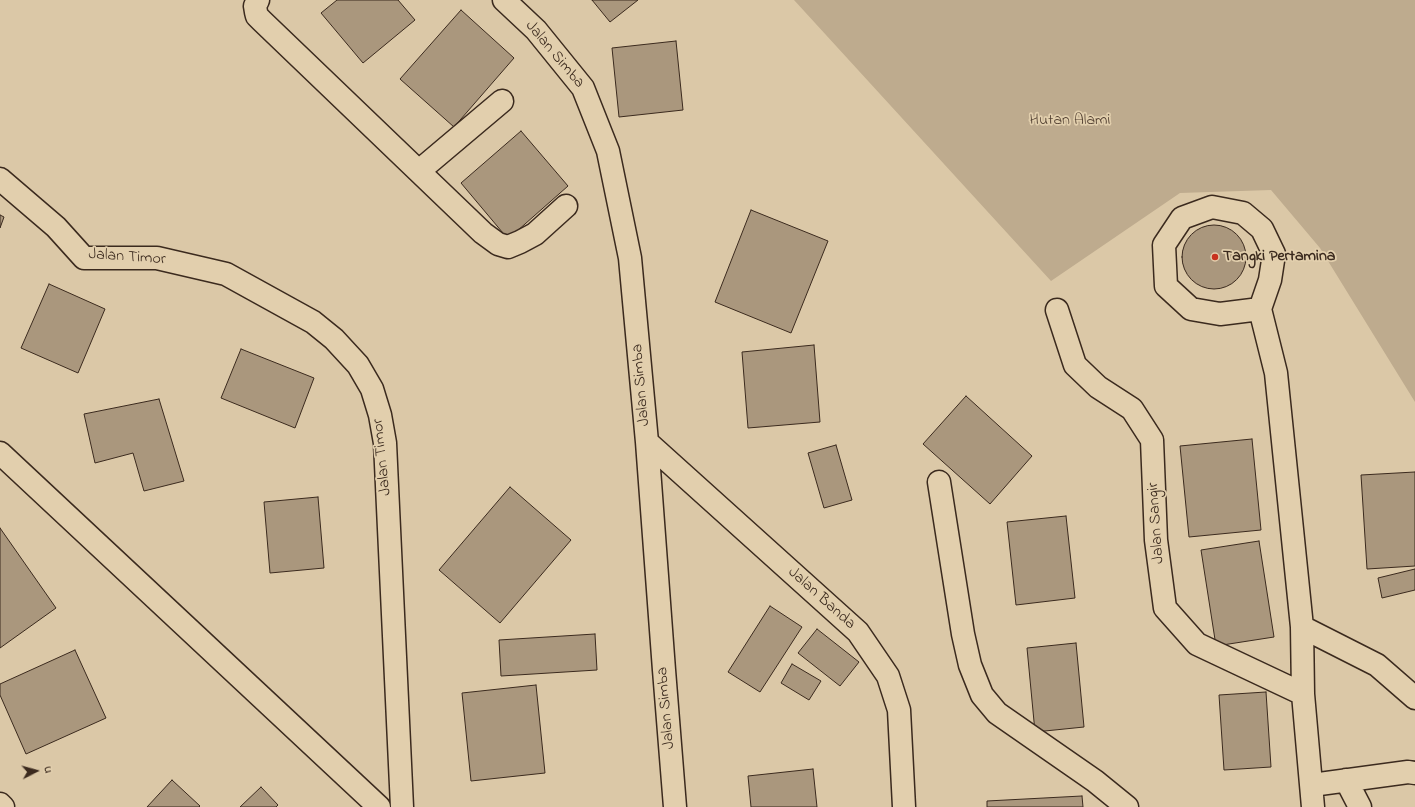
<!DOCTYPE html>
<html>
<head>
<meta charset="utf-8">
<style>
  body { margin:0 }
  #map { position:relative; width:1415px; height:807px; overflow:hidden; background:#dbc8a7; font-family:"Indie Flower",sans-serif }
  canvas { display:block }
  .north { position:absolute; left:16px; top:751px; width:40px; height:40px; -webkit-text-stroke:3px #e2cfad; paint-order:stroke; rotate:84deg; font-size:11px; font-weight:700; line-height:16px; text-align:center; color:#3b2a1e }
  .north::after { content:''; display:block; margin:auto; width:14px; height:18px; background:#3b2a1e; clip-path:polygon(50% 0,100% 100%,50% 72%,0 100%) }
</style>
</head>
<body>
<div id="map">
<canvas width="1415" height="807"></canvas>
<div class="north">U</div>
</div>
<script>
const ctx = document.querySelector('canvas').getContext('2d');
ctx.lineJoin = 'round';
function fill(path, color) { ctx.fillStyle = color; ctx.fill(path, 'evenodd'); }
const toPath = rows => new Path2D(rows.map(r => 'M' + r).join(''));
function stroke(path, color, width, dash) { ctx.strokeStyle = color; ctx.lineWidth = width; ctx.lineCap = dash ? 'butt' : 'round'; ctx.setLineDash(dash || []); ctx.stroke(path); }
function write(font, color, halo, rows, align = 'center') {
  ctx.font = font + ' "Indie Flower",sans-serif'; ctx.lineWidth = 3.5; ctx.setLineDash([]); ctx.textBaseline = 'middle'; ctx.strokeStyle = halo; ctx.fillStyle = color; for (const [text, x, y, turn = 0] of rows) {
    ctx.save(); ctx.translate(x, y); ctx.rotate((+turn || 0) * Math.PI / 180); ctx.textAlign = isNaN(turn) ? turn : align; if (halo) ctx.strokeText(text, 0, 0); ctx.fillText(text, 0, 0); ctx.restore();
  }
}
fill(toPath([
  [794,0,1415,0,1415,402,1320,248,1271,190,1180,193,1051,281]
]), '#beab8e');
const building = toPath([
  [337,0,398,0,415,20,363,63,321,13,337,0],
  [592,0,638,0,610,22,592,0],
  [461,10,514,58,454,127,400,79,461,10],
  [676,41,683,110,619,117,612,48,676,41],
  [521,131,568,186,508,239,461,183,521,131],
  [751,210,828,241,791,333,715,302,751,210],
  [0,215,4,217,0,228,0,215],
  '1182 257a32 32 0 1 1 64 0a32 32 0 1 1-64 0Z',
  [49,284,105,309,78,373,21,348,49,284],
  [814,345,820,422,748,428,742,352,814,345],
  [241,349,314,378,295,428,221,398,241,349],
  [966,396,1032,456,990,504,923,444,966,396],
  [159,399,184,481,144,491,133,453,95,463,84,414,159,399],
  [1252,439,1261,530,1189,537,1180,446,1252,439],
  [836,445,852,500,824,508,808,453,836,445],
  [1415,472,1415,566,1367,569,1361,475,1415,472],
  [510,487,571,540,500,623,439,570,510,487],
  [318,497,324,568,270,573,264,502,318,497],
  [1066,516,1075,598,1016,605,1007,522,1066,516],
  [0,528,56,608,0,648,0,528],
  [1259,541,1274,637,1216,646,1201,550,1259,541],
  [1415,569,1415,590,1382,598,1378,578,1415,569],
  [770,606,802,627,760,692,728,672,770,606],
  [817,629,859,662,840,686,798,653,817,629],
  [595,634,597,670,501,676,499,640,595,634],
  [1076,643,1084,727,1035,732,1027,648,1076,643],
  [75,650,106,718,26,754,0,695,0,684,75,650],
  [792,664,821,681,809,700,781,683,792,664],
  [536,685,545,773,471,781,462,693,536,685],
  [1266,692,1271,767,1224,770,1219,695,1266,692],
  [813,769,817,807,751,807,748,776,813,769],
  [172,780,200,806,199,807,147,807,172,780],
  [261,787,278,805,276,807,240,807,261,787],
  [1082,796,1083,807,987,807,987,801,1082,796]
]);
fill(building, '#aa977d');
stroke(building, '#3b2a1e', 1);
const minor = toPath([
  [258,0,255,6,256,12,257,16,262,21,483,233,498,244,508,247,520,242,535,234,566,206],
  [504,0,536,30,583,88,608,151,630,258,647,442,664,670,675,807],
  [419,171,502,101],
  [0,179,56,227,84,258,157,258,226,274,313,322,334,339,358,365,372,389,380,415,385,443,402,807],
  [1260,309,1220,314,1191,309,1166,286,1164,245,1182,218,1212,207,1243,213,1262,229,1274,254,1270,280,1260,309,1276,373,1302,627,1303,694,1313,807],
  [1057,310,1075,365,1098,387,1132,409,1152,440,1156,540,1165,608,1197,644,1303,694],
  [647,442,858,632,888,676,899,710,904,807],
  [0,453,379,807],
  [939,482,963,634,970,665,982,695,997,713,1095,781,1127,807],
  [1302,627,1377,665,1415,698],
  [1346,780,1360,807],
  [1312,785,1408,772,1415,773],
  [0,804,3,807]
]);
stroke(minor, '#3b2a1e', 25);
stroke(minor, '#e2cfad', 22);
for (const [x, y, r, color] of [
  [1215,257,4,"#c8321e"]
]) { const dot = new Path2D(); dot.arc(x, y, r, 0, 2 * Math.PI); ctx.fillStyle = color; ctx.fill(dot); stroke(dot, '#e2cfad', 1.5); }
write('16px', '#3b2a1e', '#e2cfad', [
  ["Jalan Simba",554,55,50],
  ["Jalan Timor",127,258,4],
  ["Jalan Simba",642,385,-95],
  ["Jalan Timor",383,457,-96],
  ["Jalan Sangir",1157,523,-94],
  ["Jalan Banda",821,599,42],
  ["Jalan Simba",667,708,-95]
]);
write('16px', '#4f3d2f', '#e2cfad', [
  ["Hutan Alami",1070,121]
]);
write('bold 16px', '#3b2a1e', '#e2cfad', [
  ["Tangki Pertamina",1223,257]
], 'left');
</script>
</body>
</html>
